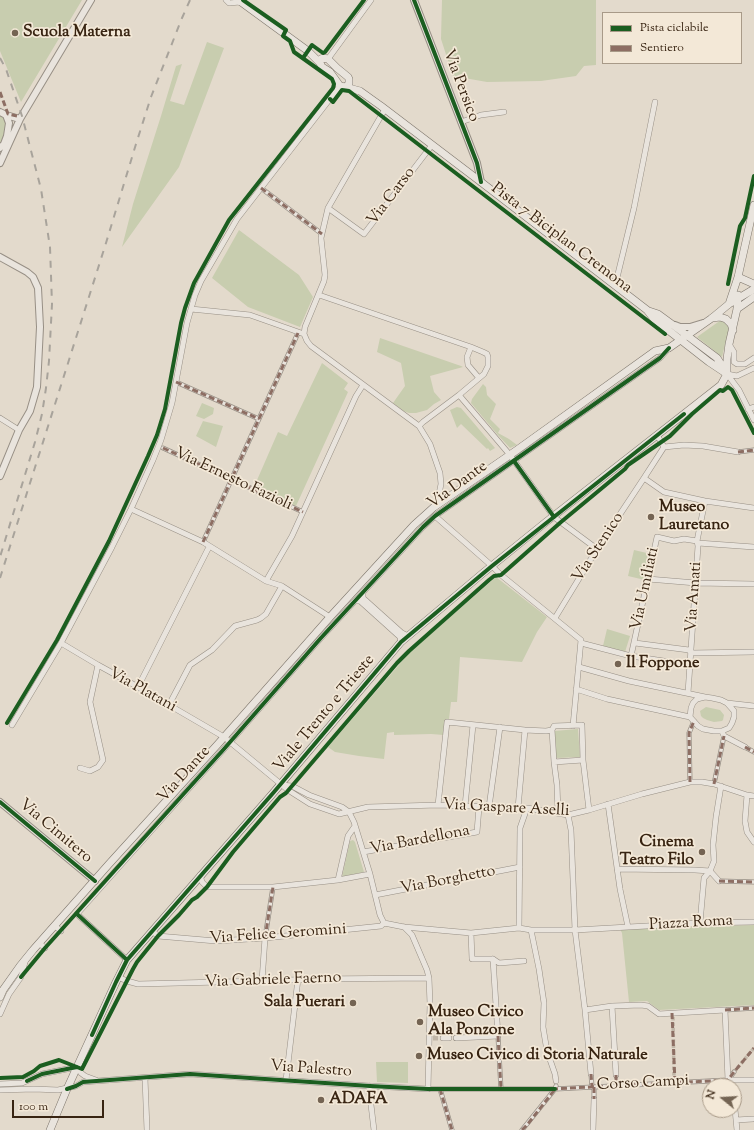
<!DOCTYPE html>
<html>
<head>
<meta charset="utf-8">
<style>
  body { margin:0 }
  #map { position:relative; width:754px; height:1130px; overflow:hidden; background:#e3dacc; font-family:"Sorts Mill Goudy",serif }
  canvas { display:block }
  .legend { position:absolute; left:602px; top:12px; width:140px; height:52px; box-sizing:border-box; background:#f3e8d7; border:1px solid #a89a88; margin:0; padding:5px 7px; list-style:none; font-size:12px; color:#382412 }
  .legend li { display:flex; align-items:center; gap:8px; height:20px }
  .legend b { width:20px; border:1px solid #a89a88 }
  .north { position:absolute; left:702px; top:1078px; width:40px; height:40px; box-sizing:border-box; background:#f3e8d7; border:1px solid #a89a88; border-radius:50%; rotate:288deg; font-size:11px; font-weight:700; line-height:16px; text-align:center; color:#382412 }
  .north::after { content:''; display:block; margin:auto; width:14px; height:18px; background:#746453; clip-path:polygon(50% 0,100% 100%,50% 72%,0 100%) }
  .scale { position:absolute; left:12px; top:1100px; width:92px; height:18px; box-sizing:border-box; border:2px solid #382412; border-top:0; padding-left:5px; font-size:12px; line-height:14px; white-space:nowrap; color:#382412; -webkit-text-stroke:3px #f3e8d7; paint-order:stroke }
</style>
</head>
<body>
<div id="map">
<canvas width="754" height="1130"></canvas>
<ul class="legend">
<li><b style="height:5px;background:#1b5e20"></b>Pista ciclabile</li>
<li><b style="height:5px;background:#8d6e63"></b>Sentiero</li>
</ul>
<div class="north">N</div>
<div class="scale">100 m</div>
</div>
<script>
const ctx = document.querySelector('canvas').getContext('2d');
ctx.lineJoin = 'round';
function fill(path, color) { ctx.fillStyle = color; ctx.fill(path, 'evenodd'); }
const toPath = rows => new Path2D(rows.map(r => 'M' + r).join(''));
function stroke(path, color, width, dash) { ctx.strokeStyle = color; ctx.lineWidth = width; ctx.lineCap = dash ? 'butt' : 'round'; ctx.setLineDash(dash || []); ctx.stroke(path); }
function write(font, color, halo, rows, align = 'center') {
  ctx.font = font + ' "Sorts Mill Goudy",serif'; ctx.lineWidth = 3.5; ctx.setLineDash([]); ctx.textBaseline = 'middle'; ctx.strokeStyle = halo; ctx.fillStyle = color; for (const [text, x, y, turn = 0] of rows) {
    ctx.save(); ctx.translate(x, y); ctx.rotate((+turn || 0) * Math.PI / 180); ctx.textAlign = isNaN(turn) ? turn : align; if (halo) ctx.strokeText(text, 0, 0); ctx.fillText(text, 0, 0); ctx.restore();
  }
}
fill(toPath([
  [0,0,82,0,21,102,0,51],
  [442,0,596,0,596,65,584,66,576,76,541,81,487,82,453,76,441,39],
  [207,42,224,48,179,167,122,247,133,204,161,116,176,66,182,64,170,101,184,105],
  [0,115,3,117,6,123,4,135,0,144],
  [239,230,299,275,313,297,300,327,248,307,212,278],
  [721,320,727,322,729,328,722,357,697,337],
  [380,338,461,366,463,367,430,376,434,392,441,400,434,404,427,410,416,413,409,413,403,411,393,403,405,386,401,363,377,352],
  [322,363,348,383,344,389,348,392,296,506,254,487,278,432,287,436],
  [483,384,486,387,487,395,496,404,490,419,500,429,498,433,509,439,517,445,510,448,497,434,471,403,472,399],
  [202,403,214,408,213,414,204,419,196,416],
  [457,407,461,408,495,448,490,451,488,448,487,449,461,424,457,428,450,410],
  [203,421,223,426,216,447,196,436],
  [634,550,651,554,645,580,628,576],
  [496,577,547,617,537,632,522,662,460,657,457,702,451,702,449,719,446,719,444,735,431,734,394,735,394,732,387,733,384,759,359,756,335,752,328,747,410,652],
  [607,629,630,636,625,652,603,646],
  [706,707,720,710,724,715,723,720,722,721,714,722,707,720,703,718,701,716,700,711],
  [578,729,580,757,556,758,554,731],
  [353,840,355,842,364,872,342,877,350,841],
  [754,925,754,1005,659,1010,647,1001,629,1002,622,933,620,929],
  [376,1062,408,1062,408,1083,377,1082]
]), '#c8cdaf');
stroke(toPath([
  [673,1017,674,1078],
  [734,1072,754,1048],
  [616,1075,616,1082]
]), '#c1b6a7', 3.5, [3.5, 2]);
stroke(toPath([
  [433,1038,443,1038]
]), '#c1b6a7', 5, [5, 2.5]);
const pedestrian = toPath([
  [261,188,322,234],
  [176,382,259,419],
  [163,448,303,512],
  [738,452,754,450],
  [203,542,298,333],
  [745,747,754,752],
  [690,782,689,733,694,721],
  [714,784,724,736],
  [719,881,754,882],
  [265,938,273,887],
  [725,1010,754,1008],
  [498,1036,501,1089],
  [591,1074,592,1087],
  [594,1087,594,1099],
  [428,1089,555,1089,728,1080,734,1072],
  [440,1089,452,1130],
  [522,1130,555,1089,556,1086]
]);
const minor = toPath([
  [226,0,229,3,240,2],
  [328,59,371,0],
  [385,109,328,208,321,238,325,275,324,281,305,327,304,334,307,341,311,346,419,426,430,444,440,473,441,484,439,494,434,507],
  [461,122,481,115,504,112],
  [328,208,364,234,432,145],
  [615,286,634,208,655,102],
  [319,295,471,347,483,352,487,354,488,357,488,366,484,374,459,395,423,422,419,426],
  [191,309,250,315,304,334],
  [729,344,734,352,734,362,737,364,745,364,754,358],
  [471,347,467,357,468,365,479,378],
  [727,374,739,390,754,420],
  [727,374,737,376,754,368],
  [459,395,510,455,554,517,597,549],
  [748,409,754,407],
  [0,418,19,430],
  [657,435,664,447],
  [664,447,684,445,703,446,738,452],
  [644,478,664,492,705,501,754,508],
  [131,509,203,542,266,581,282,586,330,617],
  [435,516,492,566,501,575,581,640,573,726],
  [698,543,754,547],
  [648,579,696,583,754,584],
  [266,581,292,536,356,396,363,385],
  [363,593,363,598,402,633,408,636],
  [356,601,360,601,400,637,401,642],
  [555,618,597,549,644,478,664,447],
  [61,643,98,665,138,687,224,737,288,790,310,804,339,814,368,807,438,805,527,808,568,815,589,810,642,794,690,782,702,782,714,784,747,795,754,796],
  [581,643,631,656,690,665],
  [635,643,689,650,691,653,754,652],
  [631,656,657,537,674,541,684,539,697,541],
  [579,667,629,681,705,697],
  [138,687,209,547],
  [576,689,607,699,690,717],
  [688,693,698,546,697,541,705,501],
  [705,697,712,698,721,700,727,703,734,711,734,717,732,723,729,728,722,731,714,731,703,729,698,726,690,717,691,708,693,703,697,699,705,697],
  [727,703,754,706],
  [169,705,190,665,212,650,235,626,257,620,261,618,266,614,282,586],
  [12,725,61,643,112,547,131,509,153,460,161,440,172,403,187,323,195,295,201,281,237,219,340,86],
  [582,725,583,760,554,762,552,730,554,726,582,725],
  [722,731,724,736,745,747],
  [583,760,589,810],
  [554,762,557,785,558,813],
  [80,768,90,771,98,767,103,760,90,702,98,665],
  [281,785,292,786,309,795,342,807,349,812,354,822,370,874,380,915,384,923],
  [747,795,745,821,747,832,754,842],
  [608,804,620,889,628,927],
  [438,805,447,722,525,730,546,731,552,730],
  [465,806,473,725],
  [489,807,500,727],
  [518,808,525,730],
  [568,815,571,830,575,930,585,1010,591,1074],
  [363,852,477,832,479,807],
  [617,869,695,870,710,871],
  [710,871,719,881],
  [200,875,202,882,207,887,273,887,338,880,370,874],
  [338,880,348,836,355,826],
  [375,895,520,867],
  [77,914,224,749,320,639,423,527,435,516,660,358,668,349],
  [77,914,127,960],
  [700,923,704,878,710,871,714,861,713,845,716,817,721,786],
  [55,926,61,931],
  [519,928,520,828,527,808],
  [531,930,539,969,544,1003,543,1027,547,1051,555,1074,556,1081],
  [152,931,158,936,216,941,265,938,381,926,384,923,404,927,471,933,519,928,531,930,575,930,700,923,754,922],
  [471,933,472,959,493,959],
  [39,943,45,948],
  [493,959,499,963,524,961],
  [118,977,127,981,138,984,262,981,316,979,429,978],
  [262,981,265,938],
  [612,1006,616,1075],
  [585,1010,612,1006,641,1005,648,1006,659,1014,725,1010,728,1080],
  [0,1014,9,994,21,977,25,962],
  [443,1038,449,1038],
  [456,1038,498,1036,493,959],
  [145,1078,147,1130],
  [286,1080,298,979],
  [728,1080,754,1080],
  [0,1084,22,1083,42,1074,77,1067,81,1073,85,1076,96,1080],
  [370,1086,369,1088,374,1130],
  [0,1090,34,1089,58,1090,76,1086,83,1082,190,1074,370,1086,428,1089,430,1004,429,978,427,970,412,935,404,927],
  [734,1099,737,1130],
  [736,1120,753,1119],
  [593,1130,594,1099]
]);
const tertiary = toPath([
  [414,0,477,163,481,182],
  [0,112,6,115,9,123,7,136,4,144,0,148],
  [20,119,91,0],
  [0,163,20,119,6,115],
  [0,257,27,272,33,277,38,288,40,327,37,387,30,411,19,430,0,476],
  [675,325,680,327,690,327,703,323],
  [0,802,95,881]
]);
const secondary = toPath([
  [237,0,241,2,308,51,320,63,322,67,330,72,340,86,345,87,349,84,349,79,348,77,337,68,328,59,323,58,321,59,320,63],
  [345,87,360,91,381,106,481,182,647,310,654,319,709,362,727,374],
  [738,277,754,284],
  [729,304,738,277,754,205],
  [737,309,754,297],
  [649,311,658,314,673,325,717,358,726,372],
  [712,318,720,317,726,319,731,324,733,330],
  [727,374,727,359,729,344,737,309,738,295],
  [0,997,3,990,20,966,33,950,109,864,218,744,330,617,414,525,434,507,517,450,655,351,669,348,712,318,729,304,754,289],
  [50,1130,67,1089,116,982,127,960,274,792,401,642,483,573,546,522,721,385,727,374]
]);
stroke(pedestrian, '#978f85', 5);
stroke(minor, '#978f85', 6);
stroke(tertiary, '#978f85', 8);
stroke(secondary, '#7e766c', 8);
stroke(pedestrian, '#e9e4dd', 3.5);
stroke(minor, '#e9e4dd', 5);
stroke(tertiary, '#e9e4dd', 6);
stroke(secondary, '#e9e4dd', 7);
stroke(toPath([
  [0,58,6,69,22,116,41,189,50,247,52,304,49,361,46,388,42,414,35,442,0,557],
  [0,578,106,243,136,144,151,97,182,18,190,0]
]), '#a8a39b', 2, [7, 7]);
stroke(toPath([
  [0,92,8,114,17,116],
  [261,188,322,234],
  [176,382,259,419],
  [163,448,303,512],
  [738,452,754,450],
  [203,542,298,333],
  [745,747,754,752],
  [690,782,689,733,694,721],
  [714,784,724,736],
  [719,881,754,882],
  [265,938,273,887],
  [725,1010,754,1008],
  [672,1013,675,1083],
  [498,1036,501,1089],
  [591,1074,592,1087],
  [616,1075,616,1085],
  [594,1087,594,1099],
  [440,1089,452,1130],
  [552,1089,728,1080,734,1072,754,1048],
  [522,1130,527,1125,556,1088]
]), '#8d6e63', 3, [6, 3]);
stroke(toPath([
  [414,0,477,163,481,182],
  [303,58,312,45,323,53,325,52,364,0],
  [330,99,333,102,342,90,349,91,665,334],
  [728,284,740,226,745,218,754,176],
  [514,461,554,517],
  [7,723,57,640,109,541,148,456,157,435,165,409,181,323,185,308,194,283,229,220,333,88,334,84,332,79,294,52,290,41,283,36,286,30,243,0],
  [0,802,95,881],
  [77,914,127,960],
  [21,977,45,948,224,749,320,639,423,527,435,516,660,358,669,348],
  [92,1035,116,982,127,960,274,792,401,642,492,566,684,414],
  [0,1078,23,1077,34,1071,40,1066,59,1060,82,1069,133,969,137,962,158,936,179,915,192,900,197,897,207,887,233,852,280,797,286,793,397,663,409,651,489,580,494,576,501,575,561,522,625,469,628,465,670,436,692,414,720,390,723,391,728,387,732,390,754,433],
  [27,1081,42,1074,77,1067],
  [67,1089,76,1086,83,1082,190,1074,370,1086,428,1089,555,1089]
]), '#1b5e20', 4);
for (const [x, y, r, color] of [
  [15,33,4,"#746453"],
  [651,517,4,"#746453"],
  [618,664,4,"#746453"],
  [702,852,4,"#746453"],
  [353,1003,4,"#746453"],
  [420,1022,4,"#746453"],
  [419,1056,4,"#746453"],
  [321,1100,4,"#746453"]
]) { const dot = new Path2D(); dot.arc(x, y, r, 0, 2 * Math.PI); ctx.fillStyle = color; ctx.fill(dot); stroke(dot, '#f3e8d7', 1.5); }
write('bold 16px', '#382412', '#f3e8d7', [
  ["Scuola Materna",23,33],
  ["Museo",659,508],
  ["Lauretano",659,526],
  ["Il Foppone",626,664],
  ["Cinema",694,843,"right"],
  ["Teatro Filo",694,861,"right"],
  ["Sala Puerari",345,1003,"right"],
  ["Museo Civico",428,1013],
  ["Ala Ponzone",428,1031],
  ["Museo Civico di Storia Naturale",427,1056],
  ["ADAFA",329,1100]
], 'left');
write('16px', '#382412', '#f3e8d7', [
  ["Via Persico",460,86,69],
  ["Via Carso",392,197,-53],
  ["Pista 7 Biciplan Cremona",561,239,37],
  ["Via Ernesto Fazioli",233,480,25],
  ["Via Dante",458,486,-36],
  ["Via Stenico",599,548,-57],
  ["Via Umiliati",646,589,-78],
  ["Via Amati",695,597,-86],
  ["Via Platani",142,691,29],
  ["Viale Trento e Trieste",325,714,-50],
  ["Via Dante",185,775,-48],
  ["Via Gaspare Aselli",506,809,3],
  ["Via Cimitero",55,832,40],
  ["Via Bardellona",420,841,-11],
  ["Via Borghetto",448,881,-11],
  ["Piazza Roma",691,924,-3],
  ["Via Felice Geromini",278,935,-4],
  ["Via Gabriele Faerno",273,981,-2],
  ["Via Palestro",311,1070,4],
  ["Corso Campi",643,1084,-3]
]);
</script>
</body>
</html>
